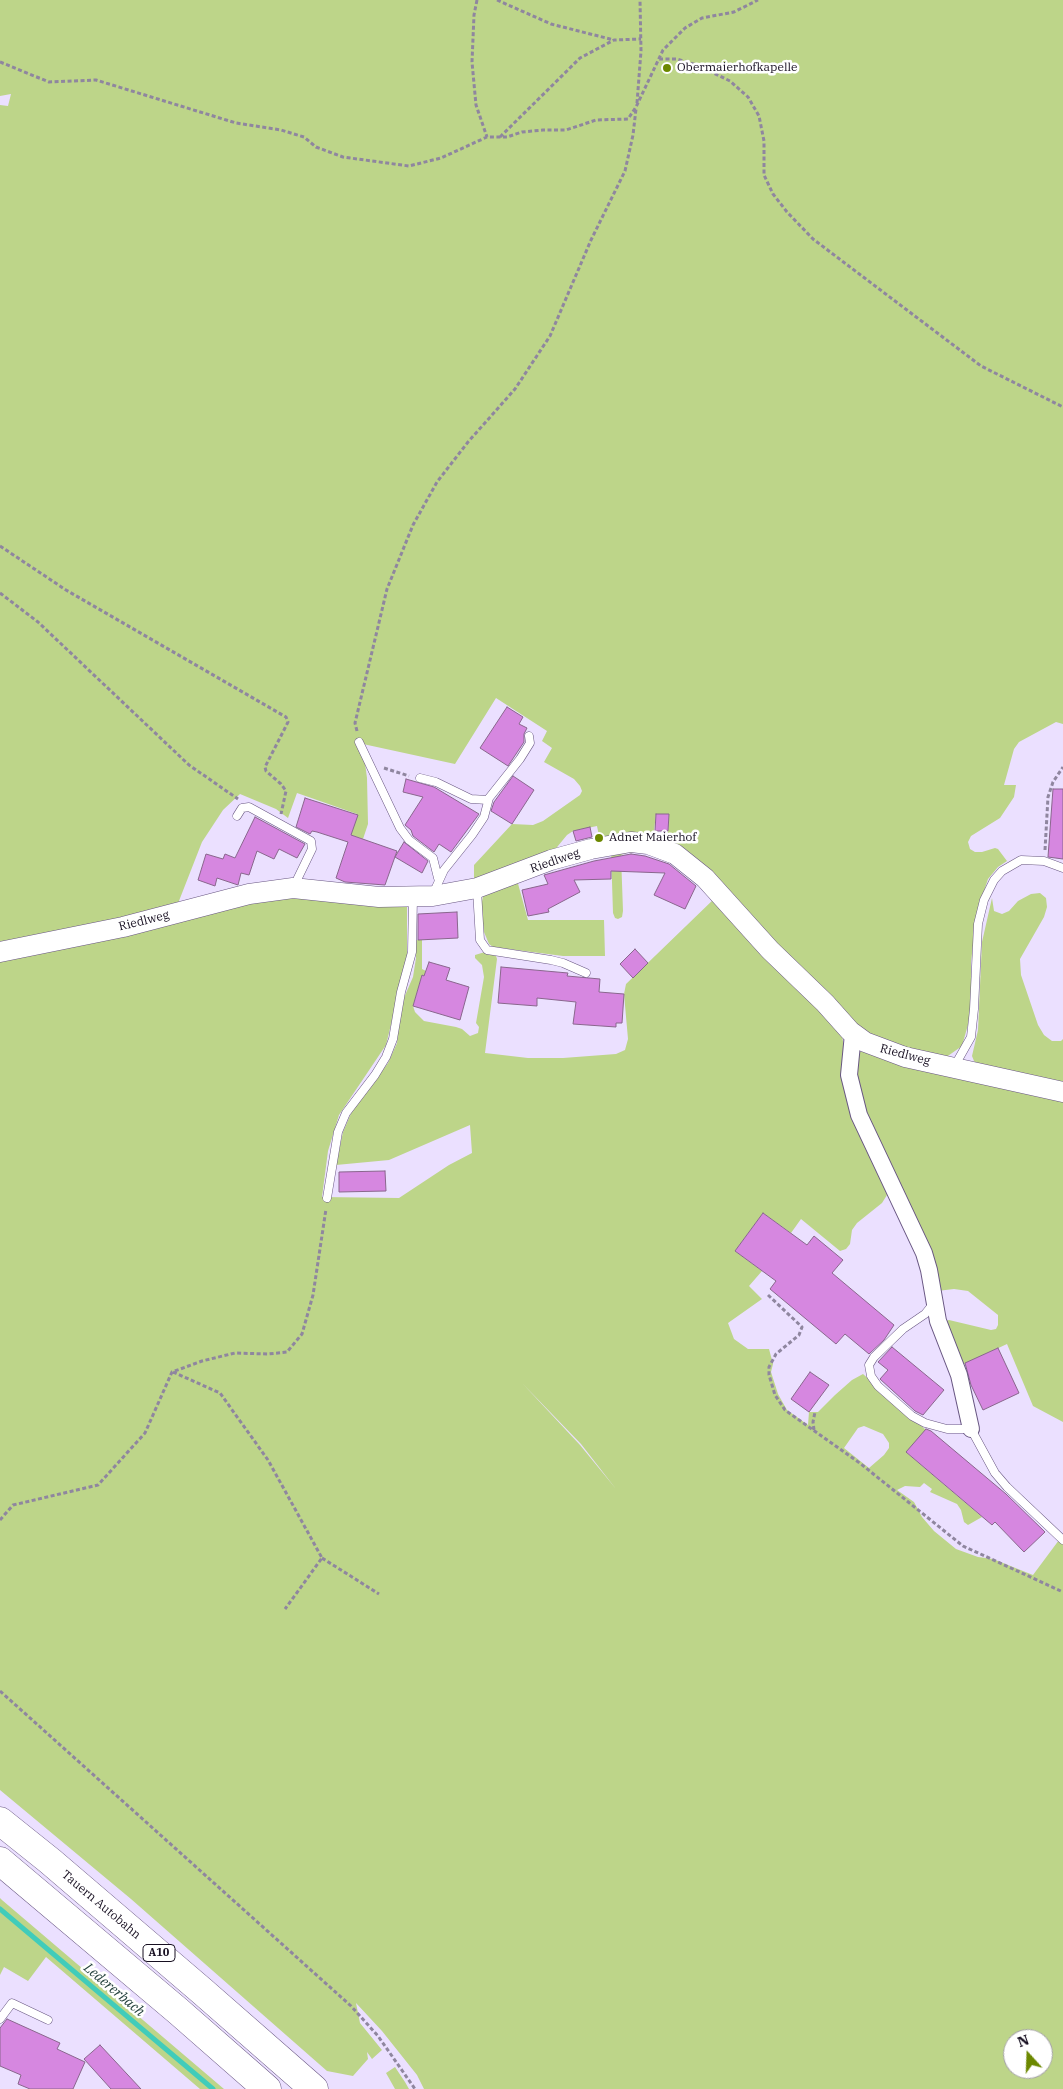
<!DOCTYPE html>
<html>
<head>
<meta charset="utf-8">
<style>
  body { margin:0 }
  #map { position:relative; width:1063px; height:2089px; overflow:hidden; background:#ebe0ff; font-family:"IBM Plex Serif",serif }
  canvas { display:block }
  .north { position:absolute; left:1003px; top:2029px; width:50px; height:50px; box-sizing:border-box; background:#fff; border:1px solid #a29fa6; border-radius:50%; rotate:340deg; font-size:14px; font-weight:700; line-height:20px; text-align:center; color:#170f21 }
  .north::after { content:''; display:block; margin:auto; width:18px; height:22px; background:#6c8800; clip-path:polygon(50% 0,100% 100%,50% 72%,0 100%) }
</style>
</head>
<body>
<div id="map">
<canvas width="1063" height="2089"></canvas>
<div class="north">N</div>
</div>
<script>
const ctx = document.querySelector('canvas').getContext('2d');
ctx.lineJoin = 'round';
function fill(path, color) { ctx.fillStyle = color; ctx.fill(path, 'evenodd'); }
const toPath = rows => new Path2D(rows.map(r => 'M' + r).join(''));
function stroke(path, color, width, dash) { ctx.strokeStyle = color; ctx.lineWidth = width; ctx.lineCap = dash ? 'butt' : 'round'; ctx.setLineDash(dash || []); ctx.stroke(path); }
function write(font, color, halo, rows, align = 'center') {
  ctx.font = font + ' "IBM Plex Serif",serif'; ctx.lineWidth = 5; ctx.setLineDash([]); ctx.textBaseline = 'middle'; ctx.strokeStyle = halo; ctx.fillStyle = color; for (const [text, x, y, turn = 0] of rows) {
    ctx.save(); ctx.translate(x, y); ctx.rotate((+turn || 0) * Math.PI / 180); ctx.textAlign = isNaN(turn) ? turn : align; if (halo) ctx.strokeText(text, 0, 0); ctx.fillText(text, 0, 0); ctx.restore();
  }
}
fill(toPath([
  [0,0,1063,0,1063,724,1056,722,1019,742,1014,749,1004,785,1016,785,1014,797,1000,818,971,836,968,842,970,849,975,852,982,852,995,848,998,849,1007,861,998,867,988,879,977,912,971,962,971,1014,962,1046,945,1058,875,1042,664,843,668,831,669,814,656,814,653,839,600,841,597,826,573,831,567,835,553,852,474,882,474,865,512,824,533,825,543,821,580,795,582,791,580,786,574,779,544,762,552,748,542,741,547,731,496,698,455,764,363,744,355,739,365,763,367,778,368,824,363,839,351,835,357,814,297,793,288,818,276,809,240,794,223,810,202,842,177,906,0,946,0,105,8,106,11,94,0,96],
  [611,851,645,853,627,853,621,855,623,911,622,917,618,919,615,918,613,913],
  [517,880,528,920,604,920,605,956,563,956,493,947,489,944,484,932,481,907,483,896],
  [279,893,407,902,407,959,386,1045,339,1115,328,1151,322,1197,399,1198,449,1165,472,1153,470,1125,389,1160,336,1165,343,1132,352,1111,388,1063,397,1043,399,1019,403,1000,413,977,416,958,416,940,422,940,422,969,426,971,424,976,422,975,413,1006,415,1012,424,1021,456,1027,462,1029,470,1036,478,1033,479,1027,476,1023,484,977,482,965,475,958,475,955,485,952,496,956,497,959,485,1053,528,1058,563,1058,616,1054,625,1050,628,1039,624,994,626,984,716,897,841,1030,844,1047,888,1190,887,1195,882,1203,857,1223,852,1230,850,1244,846,1249,840,1251,801,1219,791,1233,763,1213,735,1251,762,1271,749,1286,762,1299,728,1323,734,1339,748,1349,769,1349,773,1364,771,1372,778,1394,787,1410,808,1425,809,1412,818,1412,835,1395,852,1380,863,1374,926,1430,907,1453,982,1517,968,1525,964,1522,961,1510,957,1504,930,1492,932,1489,924,1483,920,1487,905,1486,897,1490,914,1502,922,1517,934,1531,956,1549,978,1557,993,1559,1033,1575,1059,1540,1063,1544,1063,2089,424,2089,417,2075,382,2031,356,2003,360,2023,382,2050,372,2059,367,2052,368,2059,353,2076,327,2071,131,1899,0,1790,0,961],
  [522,1383,581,1444,616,1489,580,1445],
  [864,1426,883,1434,889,1443,889,1448,884,1455,869,1468,844,1448,858,1428],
  [1013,2039,1043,2039,1043,2069,1013,2069],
  [1040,893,1046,898,1047,907,1044,917,1020,959,1021,975,1038,1025,1044,1035,1052,1041,1061,1041,1063,1039,1063,1088,981,1068,974,1061,972,1056,978,1030,982,942,992,898,994,911,1002,914,1009,911,1018,901,1031,894],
  [866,1050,1063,1096,1063,1422,1033,1406,1007,1344,962,1365,946,1321,949,1320,991,1330,996,1329,998,1325,998,1315,968,1291,954,1289,937,1291,869,1129,854,1078,859,1052],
  [0,1898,2,1900,224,2089,200,2089,46,1957,28,1981,4,1967,0,1975],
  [395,2067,405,2082,409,2089,395,2089,386,2073]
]), '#bdd589');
stroke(toPath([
  [0,1909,213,2089]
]), '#41ccba', 5);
const building = toPath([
  [507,707,523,717,519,724,527,728,524,734,524,742,508,766,480,748,507,707],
  [513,776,534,790,512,824,491,811,494,802,513,776],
  [406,779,434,787,479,814,451,852,439,844,434,852,413,836,411,830,405,825,423,797,403,792,406,779],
  [1053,789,1063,789,1063,859,1048,857,1053,789],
  [305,798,358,815,351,835,397,851,385,885,345,882,336,878,348,842,317,832,312,831,310,834,296,827,305,798],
  [656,814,669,814,668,831,655,831,656,814],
  [255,817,305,844,297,858,279,849,274,859,257,851,249,875,241,873,238,885,217,878,215,886,198,880,206,854,223,859,225,854,235,858,255,817],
  [590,827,592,837,576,841,573,831,590,827],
  [404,842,428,861,422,873,395,857,404,842],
  [631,854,645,856,669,864,696,886,685,909,654,895,665,873,611,871,611,879,574,880,580,892,548,909,549,912,528,916,522,890,548,884,544,875,594,861,631,854],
  [457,912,458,938,418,940,418,914,457,912],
  [635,949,648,963,633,978,620,964,635,949],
  [429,962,450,968,446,980,469,987,460,1020,413,1006,422,975,424,976,429,962],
  [501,967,568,973,567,976,600,979,599,992,624,994,622,1023,616,1023,616,1027,573,1024,576,1002,537,998,537,1006,498,1003,501,967],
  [385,1171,386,1191,339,1192,339,1172,385,1171],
  [763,1213,807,1245,814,1236,843,1260,832,1273,894,1325,884,1340,869,1354,845,1334,836,1344,770,1289,776,1281,735,1251,763,1213],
  [892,1347,944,1390,923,1415,915,1411,880,1379,888,1370,878,1362,892,1347],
  [998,1348,1019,1393,983,1410,971,1385,965,1363,998,1348],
  [810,1372,829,1385,809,1412,791,1399,810,1372],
  [926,1429,931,1431,1006,1494,1045,1532,1024,1552,995,1522,992,1525,906,1452,926,1429],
  [7,2019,60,2043,57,2049,85,2062,73,2089,30,2089,18,2084,21,2075,0,2066,0,2028,7,2019],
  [100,2045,141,2089,111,2089,84,2059,100,2045]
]);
fill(building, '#d687e0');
stroke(building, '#89668d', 1);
const service = toPath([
  [359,742,400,828,409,840,433,858,438,878],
  [420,778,436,782,471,799,488,800],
  [237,816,242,808,249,807,311,841,312,849,294,886],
  [477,890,480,940,487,950,551,960,563,963,586,973],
  [433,894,444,870,472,835,484,817,489,798,520,759,530,743,529,736],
  [954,1067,971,1037,974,1009,978,924,984,900,994,880,1002,871,1021,860,1044,861,1063,868],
  [327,1198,338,1132,346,1113,375,1075,386,1057,393,1039,401,992,412,952,413,897],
  [933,1304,925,1314,903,1329,874,1357,869,1365,871,1376,878,1386,912,1416,925,1423,947,1429,971,1429,995,1473,1007,1487,1063,1540],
  [0,2019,12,2003,48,2020]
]);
const minor = toPath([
  [853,1034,849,1075,859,1115,924,1253,929,1270,938,1321,959,1375,971,1429]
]);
const tertiary = toPath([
  [0,952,123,927,249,894,293,888,379,897,433,896,477,888,551,860,591,849,631,842,648,844,675,854,705,878,770,950,825,1003,850,1031,865,1042,905,1057,1063,1092]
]);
const motorway = toPath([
  [0,1821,50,1861,202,1991,314,2089],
  [0,1861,178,2011,267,2089]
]);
stroke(service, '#685682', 9);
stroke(minor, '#685682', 18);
stroke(tertiary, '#685682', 21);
stroke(motorway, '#685682', 29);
stroke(toPath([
  [477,0,474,15,472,62,476,105,487,137],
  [497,0,551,24,614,40],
  [659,59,677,59,697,65,730,81,748,97,759,116,764,141,764,175,773,194,787,212,813,239,981,366,1063,407],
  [0,62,49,82,96,80,236,123,281,130,304,137,316,147,343,157,409,166,441,158,487,137,507,137,522,132,543,130,566,130,596,120,628,119,636,107,663,50,685,28,702,18,734,12,758,0],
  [637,103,641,51,640,0],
  [500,137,580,58,614,40,641,39],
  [0,546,66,590,286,717,288,722,285,728,265,767,266,771,281,784,286,791,281,814],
  [0,593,38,622,189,765,238,799],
  [357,731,355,723,387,589,413,525,437,482,468,442,515,389,550,336,591,240,625,171,633,135,636,109],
  [384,768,409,776],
  [1045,850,1048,797,1053,782,1063,767],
  [768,1295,802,1327,799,1335,776,1354,769,1367,769,1375,775,1395,785,1410,861,1464,963,1546,1063,1592],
  [173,1372,220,1393,268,1460,322,1558,285,1609],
  [814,1430,813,1422,815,1412],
  [0,1520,13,1505,98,1485,145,1433,172,1372,202,1361,235,1353,268,1354,287,1352,302,1334,313,1295,326,1209],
  [322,1558,379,1594],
  [0,1691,351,2006,378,2036,415,2089]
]), '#8f869f', 3, [4, 2.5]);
stroke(service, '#fff', 8);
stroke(minor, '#fff', 16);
stroke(tertiary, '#fff', 20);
stroke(motorway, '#fff', 28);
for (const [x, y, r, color] of [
  [667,68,5,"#6c8800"],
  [599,838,5,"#6c8800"]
]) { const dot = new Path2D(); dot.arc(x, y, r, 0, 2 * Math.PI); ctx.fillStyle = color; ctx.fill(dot); stroke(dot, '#fff', 2); }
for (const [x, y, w] of [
  [159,1953,32]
]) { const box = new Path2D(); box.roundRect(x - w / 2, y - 8.5, w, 17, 4); ctx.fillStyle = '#fff'; ctx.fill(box); stroke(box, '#170f21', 1); }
write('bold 11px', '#170f21', null, [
  ["A10",159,1953]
]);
write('12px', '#170f21', '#fff', [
  ["Obermaierhofkapelle",677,68],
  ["Adnet Maierhof",609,838]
], 'left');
write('12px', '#170f21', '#fff', [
  ["Riedlweg",555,861,-19],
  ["Riedlweg",144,921,-14],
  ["Riedlweg",905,1055,15],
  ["Tauern Autobahn",101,1905,40]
]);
write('italic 14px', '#24413d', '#fff', [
  ["Ledererbach",114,1990,40]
]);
</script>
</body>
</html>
